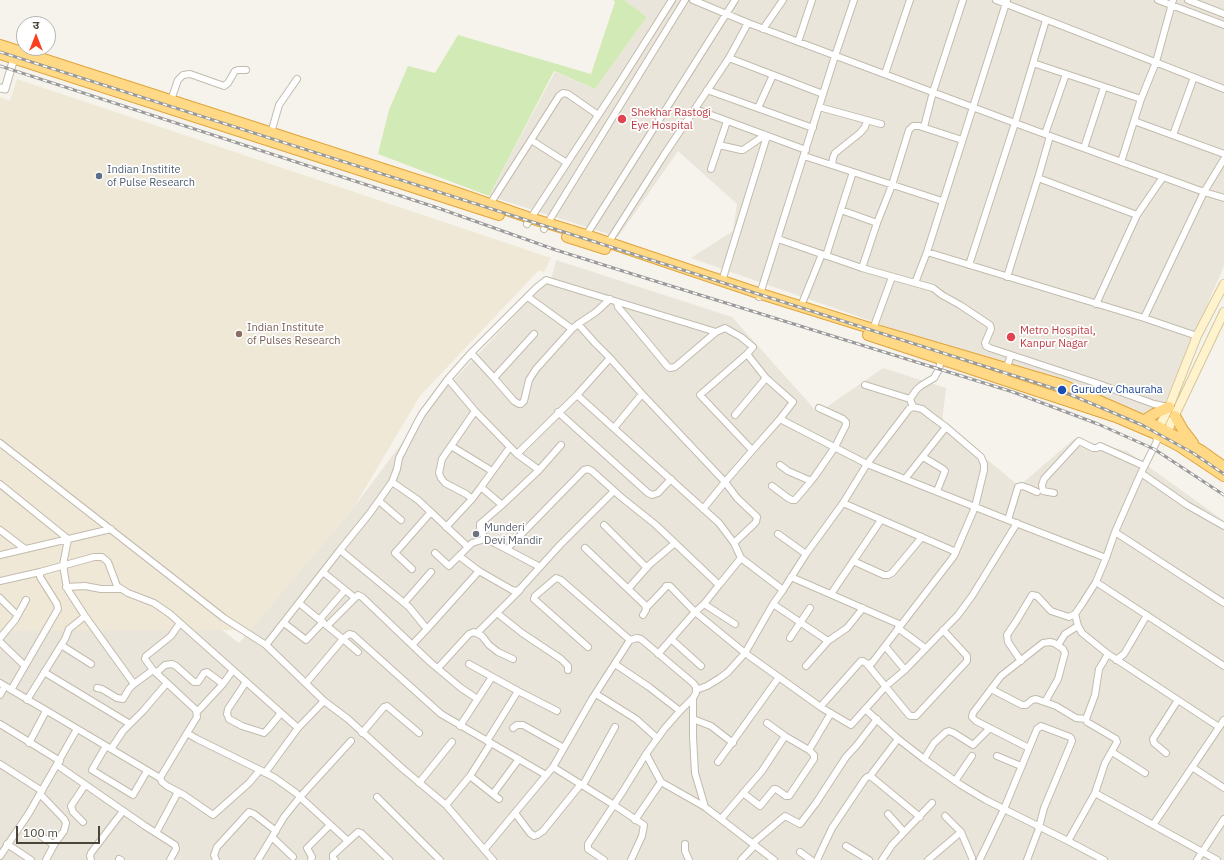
<!DOCTYPE html>
<html>
<head>
<meta charset="utf-8">
<style>
  body { margin:0 }
  #map { position:relative; width:1224px; height:860px; overflow:hidden; background:#f6f3ec; font-family:"IBM Plex Sans","Noto Sans Devanagari",sans-serif }
  canvas { display:block }
  .north { position:absolute; left:16px; top:16px; width:40px; height:40px; box-sizing:border-box; background:#fff; border:1px solid #b7b4b0; border-radius:50%; rotate:0deg; font-size:11px; font-weight:700; line-height:16px; text-align:center; color:#4b4439 }
  .north::after { content:''; display:block; margin:auto; width:14px; height:18px; background:#fc3f1d; clip-path:polygon(50% 0,100% 100%,50% 72%,0 100%) }
  .scale { position:absolute; left:16px; top:826px; width:84px; height:18px; box-sizing:border-box; border:2px solid #4b4439; border-top:0; padding-left:5px; font-size:12px; line-height:14px; white-space:nowrap; color:#4b4439; -webkit-text-stroke:3px #fff; paint-order:stroke }
</style>
</head>
<body>
<div id="map">
<canvas width="1224" height="860"></canvas>
<div class="north">उ</div>
<div class="scale">100 m</div>
</div>
<script>
const ctx = document.querySelector('canvas').getContext('2d');
ctx.lineJoin = 'round';
function fill(path, color) { ctx.fillStyle = color; ctx.fill(path, 'evenodd'); }
const toPath = rows => new Path2D(rows.map(r => 'M' + r).join(''));
function stroke(path, color, width, dash) { ctx.strokeStyle = color; ctx.lineWidth = width; ctx.lineCap = dash ? 'butt' : 'round'; ctx.setLineDash(dash || []); ctx.stroke(path); }
function write(font, color, halo, rows, align = 'center') {
  ctx.font = font + ' "IBM Plex Sans",sans-serif'; ctx.lineWidth = 3.5; ctx.setLineDash([]); ctx.textBaseline = 'middle'; ctx.strokeStyle = halo; ctx.fillStyle = color; for (const [text, x, y, turn = 0] of rows) {
    ctx.save(); ctx.translate(x, y); ctx.rotate((+turn || 0) * Math.PI / 180); ctx.textAlign = isNaN(turn) ? turn : align; if (halo) ctx.strokeText(text, 0, 0); ctx.fillText(text, 0, 0); ctx.restore();
  }
}
fill(toPath([
  [624,0,1224,0,1224,266,1157,421,691,258,733,231,737,204,678,151,618,237,489,196,555,72,595,89,647,17],
  [556,260,732,317,818,413,883,368,946,388,942,422,1019,486,1074,439,1127,451,1224,521,1224,860,0,860,0,460,239,643,354,507,431,404,552,276]
]), '#eae5da');
fill(toPath([
  [17,79,551,258,544,272,539,270,420,396,354,507,251,630,0,631,0,97,10,101]
]), '#efe8d6');
fill(toPath([
  [613,0,624,0,647,17,595,89,554,71,489,196,378,154,389,110,408,66,435,73,458,35,591,74,615,2]
]), '#d2eab5');
const minor = toPath([
  [693,0,748,23,1031,129,1204,192,1224,198],
  [996,0,1224,89],
  [1158,0,1224,25],
  [1188,0,1224,14],
  [763,29,783,0],
  [798,42,812,0],
  [729,58,823,94],
  [1033,63,1141,99],
  [885,74,910,0],
  [707,90,813,128],
  [171,100,178,80,183,75,190,74,224,86,228,83,235,71,238,70,246,70],
  [819,107,881,124],
  [758,108,773,75],
  [695,109,806,150],
  [1134,121,1224,154],
  [924,127,933,92,963,0],
  [271,133,279,105,297,79],
  [1045,134,1066,74],
  [1173,135,1194,77],
  [531,140,559,96,563,93,568,94,598,115],
  [719,145,741,150,743,150,765,135],
  [1084,148,1104,87],
  [804,156,942,201],
  [1121,162,1141,99,1156,62,1173,0],
  [832,165,833,158,835,153,860,133,865,127,867,120],
  [711,169,727,121],
  [1038,178,1137,215],
  [490,204,531,140,567,163],
  [841,210,877,223],
  [527,224,620,82,672,0],
  [544,229,685,0],
  [585,237,735,0],
  [778,239,862,268,915,283,927,252,1007,0],
  [608,243,664,155,729,58,748,23],
  [927,252,1144,318,1197,336],
  [826,256,853,172],
  [969,265,1015,123,1046,20],
  [862,268,877,223,892,185,909,130,913,126,919,126,962,140],
  [1007,277,1038,178,1050,136],
  [722,281,767,136],
  [915,283,933,288,942,295,960,305,990,325,991,329,985,343,986,346,990,348,1096,383,1154,404,1168,407],
  [528,297,572,329],
  [759,297,835,56,854,0],
  [1096,304,1137,215,1163,177],
  [801,306,822,254],
  [1144,318,1204,192,1224,159],
  [873,329,892,277],
  [534,334,494,378,514,401,519,404,521,404,524,401,529,380,536,369,572,329,578,324,596,312,610,299],
  [747,354,700,395,752,450],
  [610,358,642,394,725,482,757,445,780,419,793,402,766,378,747,354,753,347,741,337,725,328,716,332,675,367,670,368,668,367,624,314,618,307,617,302],
  [494,378,471,353,536,288,546,280,716,332],
  [448,379,471,353],
  [1003,379,1011,355],
  [577,395,719,523,734,543,741,558],
  [910,399,917,389,922,385,934,378,939,369,941,359],
  [558,412,648,493,652,495,658,493,671,479],
  [735,415,766,378],
  [780,419,867,464,909,409,913,407],
  [614,428,642,394],
  [1156,434,1157,441,1141,473,1115,532,1106,558,1096,582,1224,666],
  [0,443,224,618,266,645,340,550],
  [451,446,492,471],
  [510,447,481,487,502,505,539,470,517,454],
  [923,457,943,469,945,471,937,491],
  [780,465,788,471,811,481,815,476,835,447,846,425,846,422,843,419,819,408],
  [539,470,561,445],
  [1141,473,1187,505,1224,526],
  [905,479,946,427],
  [392,482,418,500,468,547],
  [0,484,68,539,63,565,66,583,68,590,85,616,134,684],
  [772,486,788,498,792,500,795,500,811,481],
  [1054,493,1043,491,1042,485,1044,479,1079,441,1093,448,1097,448,1100,446,1144,466],
  [472,499,466,494,445,483,441,478,439,473,442,459,475,411],
  [379,501,401,520],
  [843,503,956,552],
  [703,509,725,482,737,498,757,517,756,522,754,524,734,543],
  [1008,520,1018,487,1022,486,1028,488,1037,492],
  [1017,523,972,596,958,615,905,670,886,686,851,725,822,708,745,653,773,604,783,590,806,554,843,503,867,464,1008,520,1106,558],
  [604,525,647,568],
  [446,527,472,499,481,487],
  [0,530,25,549],
  [1115,532,1224,603],
  [778,534,806,554],
  [485,539,480,528,480,524,502,505],
  [585,548,645,605,646,610,643,615],
  [507,549,584,470,588,469,592,471,621,497,656,525,719,585,741,558,783,590],
  [435,553,449,566,472,543,485,539,489,540,540,567,520,589,516,591,512,590,479,571,427,629,409,607,340,550,370,513,392,482,397,469,399,458,417,423,422,414,448,379,475,411,517,454,577,395,610,358,595,343,578,324],
  [0,555,111,529],
  [459,556,479,571],
  [853,561,884,575,888,575,892,573,922,537],
  [540,567,560,545,614,491],
  [412,569,395,553,431,512],
  [323,572,355,598,358,595,362,597,430,662,461,688,476,698,477,700,460,726],
  [791,577,901,625,954,556,975,507,984,470,984,464,981,457,946,427,935,419,922,409,913,407,910,399,865,385],
  [0,581,40,572],
  [66,587,85,586,101,589,121,589],
  [628,589,649,565,675,543],
  [831,594,881,520],
  [0,598,14,612],
  [299,603,343,639,349,634,353,635,441,714,546,775],
  [404,603,431,572],
  [704,604,735,624],
  [773,604,828,641,847,628,863,608],
  [646,608,665,588,666,586,670,586,695,612,745,653,728,672,720,678,707,686,696,690],
  [497,613,522,633,561,659,568,666,568,670],
  [1075,614,1078,626,1082,633,1108,654,1219,727],
  [320,619,345,590],
  [180,623,171,636,146,656,145,659,153,670,196,710,197,717,187,733],
  [284,623,306,640,323,622],
  [328,625,355,598],
  [898,628,925,648],
  [477,633,520,590],
  [0,638,15,620,26,600],
  [790,638,810,608],
  [671,639,701,666],
  [0,642,25,666],
  [61,645,91,664],
  [266,645,324,701,348,719,403,769,446,805,493,860],
  [412,645,427,629],
  [1058,645,1065,634,1078,626],
  [885,646,905,670],
  [588,647,534,599,535,596,556,578,561,580,630,640],
  [658,654,695,612,704,604,719,585],
  [1116,660,1124,654,1127,649,1147,615],
  [1021,661,1008,642,1007,635,1017,620,1032,595,1037,596,1051,611,1069,617,1075,614,1082,604,1096,582],
  [469,664,518,691,487,741],
  [615,664,649,687,680,711],
  [867,664,909,715,911,716,916,716,967,661,967,656,943,630],
  [806,666,828,641],
  [438,668,469,634,474,632,482,636,489,645,498,652,513,659],
  [44,672,130,724],
  [156,673,165,665,172,664,176,666,194,682,198,682,204,673,207,672,223,684],
  [246,682,228,709,227,714,229,719,242,726,264,733,268,729,281,713],
  [0,683,160,778],
  [306,683,343,639,358,652],
  [97,688,102,689,117,698,123,699,129,689,134,684,153,670],
  [991,689,1022,705,1026,705,1032,700,1036,699,1056,706,1076,718,1086,719],
  [11,690,58,609,57,604,40,577,40,572,94,557,102,557,108,562,117,586,128,593,154,603,170,614,298,728],
  [518,691,557,711],
  [596,694,636,719,657,738],
  [0,695,5,686],
  [693,698,693,737,695,773,705,807],
  [27,700,65,639,69,629,85,616],
  [477,700,492,677],
  [821,706,861,661,863,661,867,664,872,663,901,625],
  [865,709,897,738,924,759,961,785,986,800,1068,841,1104,860],
  [197,712,223,684,233,670],
  [693,719,711,726,733,743],
  [767,723,785,736],
  [0,724,60,761],
  [513,728,517,725,523,725,564,748],
  [362,733,384,707,387,706,419,733],
  [29,743,46,711],
  [106,746,92,770,133,795,147,771],
  [1029,748,976,721,972,717,973,713,1001,676,1043,643,1050,642,1054,643,1063,649,1065,653,1058,679,1045,702],
  [111,749,123,731,143,711,167,683],
  [1112,752,1145,773],
  [1166,753,1154,743,1153,739,1178,700],
  [646,754,661,782,705,807,774,860],
  [997,756,1021,766],
  [924,759,934,743,946,732,949,731,954,733,973,745,990,728],
  [718,762,779,677],
  [0,764,42,791],
  [57,765,145,826,175,845,176,849,170,860],
  [553,767,614,805,644,825,642,836,631,860],
  [1192,767,1224,788],
  [260,770,249,783,213,815,184,795,167,786,162,782,160,778,187,733,197,739,260,770,275,778,296,793,300,797,348,841],
  [265,773,298,728,324,701],
  [470,776,499,799],
  [870,776,898,739],
  [955,781,972,756],
  [419,783,452,742],
  [583,785,615,727],
  [743,793,760,806,774,789,776,789,786,796,789,796,814,759,814,755,809,750],
  [1095,793,1217,860],
  [40,794,64,819,66,823,64,831,55,843,51,843,41,836],
  [493,794,519,759],
  [377,797,440,860],
  [446,805,470,776,491,743],
  [515,813,530,833,534,836,537,835,543,831,581,784],
  [888,814,904,832],
  [945,816,961,832,972,858],
  [721,819,762,771,785,736,809,750,831,713],
  [635,820,661,782],
  [83,822,73,812,71,806,85,785],
  [1153,825,1224,720],
  [156,833,178,792],
  [272,837,293,857],
  [1068,841,1095,793,1105,763,1117,742,1116,739,1087,722,1086,719,1095,695,1099,669,1108,654],
  [753,843,785,816,800,824,816,803,846,757,857,745,877,719],
  [7,844,31,860],
  [685,844,685,851,689,860],
  [846,846,869,860],
  [484,850,553,767,592,699,628,643,630,640,637,638,641,639,693,683,696,687,696,693,693,698,680,711,665,728,646,754,623,791,588,844,588,849,604,860],
  [800,852,811,860],
  [0,856,29,813,77,729],
  [119,859,121,860],
  [980,859,1004,809,1037,729,1041,726,1070,737,1071,738,1072,741,1044,808,1038,831,1027,860],
  [46,860,55,843],
  [91,860,90,856,91,853,123,811],
  [216,860,214,855,217,847,249,812,254,814,276,831],
  [258,860,284,817,300,797,351,741],
  [311,860,312,857,307,848,330,825],
  [335,860,333,858,333,855,358,832,361,833,389,860],
  [741,860,755,845],
  [817,860,832,828,865,779,867,777,870,776,874,779,920,817],
  [882,860,892,845,932,803],
  [928,860,961,832],
  [1197,860,1224,819]
]);
const tertiary = toPath([
  [0,88,5,89,14,58]
]);
const secondary = toPath([
  [1157,432,1169,407,1197,336,1224,284],
  [1165,436,1224,312]
]);
const trunk = toPath([
  [0,45,458,193,530,218,586,235,761,294,873,329,1063,385,1159,427,1202,451,1224,467],
  [0,54,499,215],
  [567,237,605,249],
  [868,335,1116,417,1158,435,1179,446,1224,476],
  [1175,416,1183,430,1193,443],
  [1145,420,1154,414,1163,410,1169,407]
]);
stroke(minor, '#c2bbae', 8);
stroke(tertiary, '#c2bbae', 9);
stroke(secondary, '#d6c79b', 10);
stroke(trunk, '#e0a43c', 12);
stroke(minor, '#fff', 6);
stroke(tertiary, '#fff', 7);
stroke(secondary, '#fff3cd', 8);
stroke(trunk, '#ffd985', 10);
const rail = toPath([
  [0,52,1062,391,1142,425,1193,453,1224,474],
  [0,66,438,208,556,250,626,272,1013,392,1098,424,1154,449,1224,495]
]);
stroke(rail, '#9a9a9a', 3);
stroke(rail, '#fff', 1.5, [4.5]);
for (const [x, y, r, color] of [
  [622,119,5,"#e0444e"],
  [99,176,4,"#5c6f8a"],
  [239,334,4,"#8d6e63"],
  [1011,337,5,"#e0444e"],
  [1062,390,5,"#1a4fb4"],
  [476,534,4,"#6b7280"]
]) { const dot = new Path2D(); dot.arc(x, y, r, 0, 2 * Math.PI); ctx.fillStyle = color; ctx.fill(dot); stroke(dot, '#fff', 1.5); }
write('11px', '#be3a42', '#fff', [
  ["Shekhar Rastogi",631,113],
  ["Eye Hospital",631,126],
  ["Metro Hospital,",1020,331],
  ["Kanpur Nagar",1020,344]
], 'left');
write('11px', '#4e5e75', '#fff', [
  ["Indian Institite",107,170],
  ["of Pulse Research",107,183]
], 'left');
write('11px', '#785e54', '#fff', [
  ["Indian Institute",247,328],
  ["of Pulses Research",247,341]
], 'left');
write('11px', '#164399', '#fff', [
  ["Gurudev Chauraha",1071,390]
], 'left');
write('11px', '#5b616d', '#fff', [
  ["Munderi",484,528],
  ["Devi Mandir",484,541]
], 'left');
</script>
</body>
</html>
